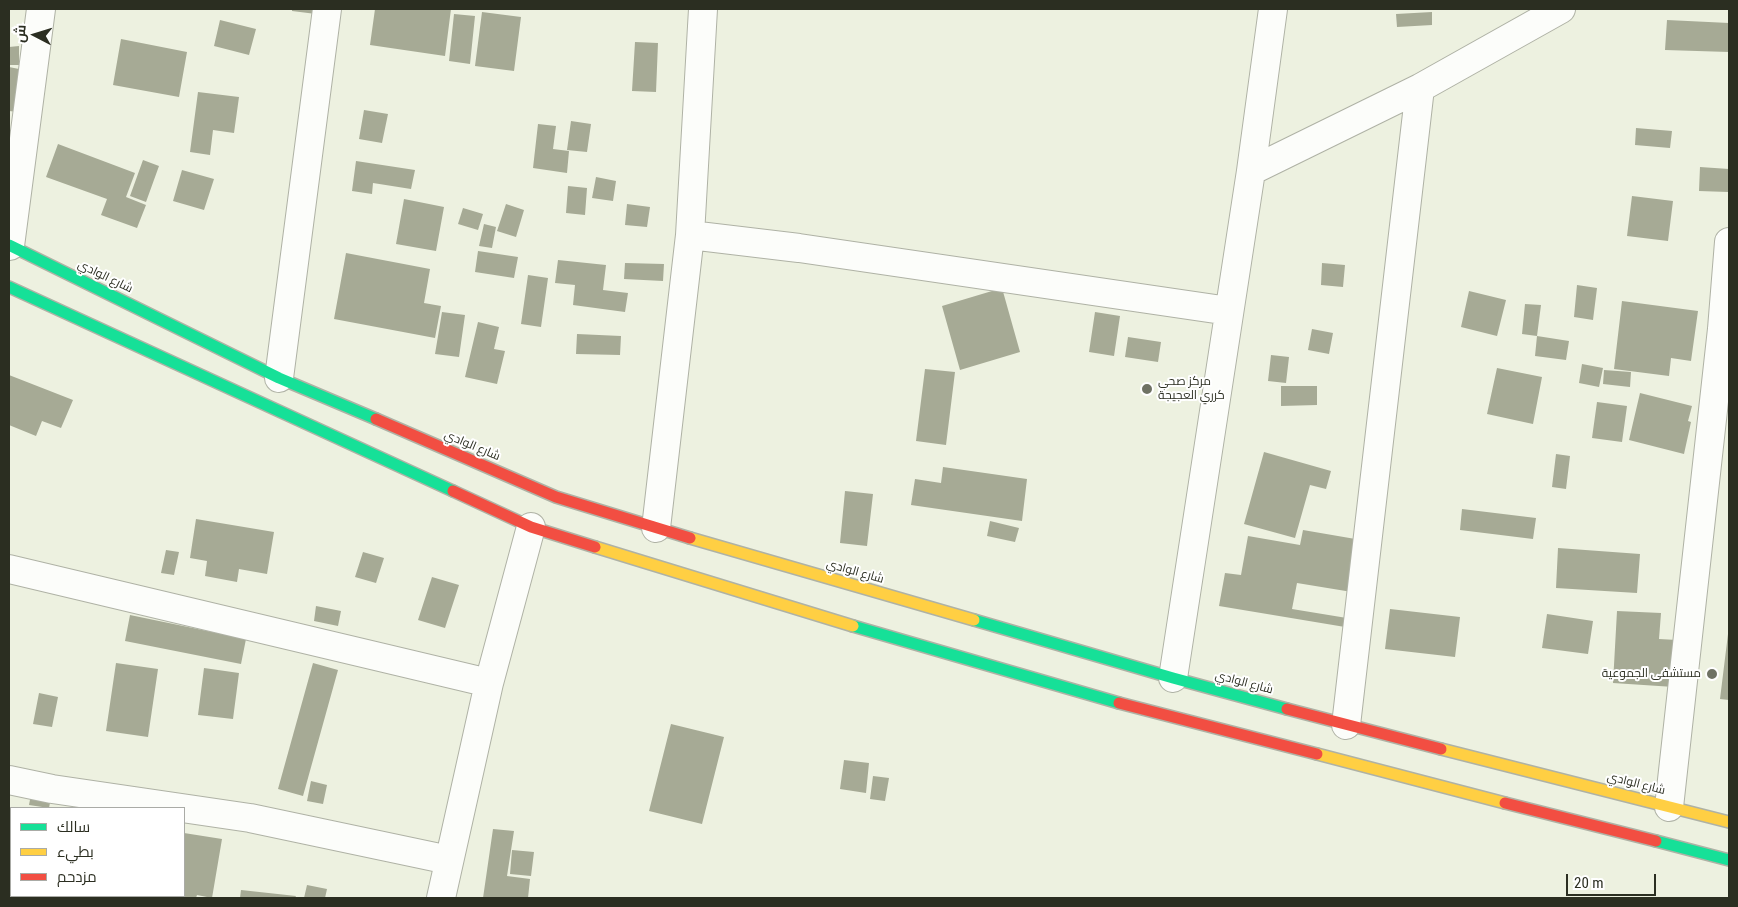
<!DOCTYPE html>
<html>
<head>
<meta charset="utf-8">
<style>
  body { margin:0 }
  #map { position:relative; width:1738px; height:907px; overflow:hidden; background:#edf1e0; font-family:"Roboto Condensed",Cairo,sans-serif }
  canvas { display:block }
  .frame { position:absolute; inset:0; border:10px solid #2b2e21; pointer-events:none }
  .legend { position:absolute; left:10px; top:807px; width:175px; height:90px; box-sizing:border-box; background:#fff; border:1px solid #aaaba6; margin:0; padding:6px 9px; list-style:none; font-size:15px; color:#2b2e21 }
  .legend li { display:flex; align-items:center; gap:10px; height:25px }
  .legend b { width:25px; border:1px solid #aaaba6 }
  .north { position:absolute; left:10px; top:10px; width:50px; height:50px; -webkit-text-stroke:4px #fff; paint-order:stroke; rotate:275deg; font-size:14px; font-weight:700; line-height:20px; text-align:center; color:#2b2e21 }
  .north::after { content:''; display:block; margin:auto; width:18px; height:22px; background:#2b2e21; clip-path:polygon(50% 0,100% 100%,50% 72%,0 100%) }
  .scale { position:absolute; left:1566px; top:874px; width:90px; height:22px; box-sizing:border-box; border:2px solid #2b2e21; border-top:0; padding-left:6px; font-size:15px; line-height:18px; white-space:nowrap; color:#2b2e21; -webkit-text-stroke:4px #fff; paint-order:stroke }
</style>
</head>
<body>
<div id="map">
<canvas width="1738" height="907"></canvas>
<div class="frame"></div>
<ul class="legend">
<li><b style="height:6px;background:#16e098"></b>سالك</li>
<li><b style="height:6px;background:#ffcf43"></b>بطيء</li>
<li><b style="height:6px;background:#f24e42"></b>مزدحم</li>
</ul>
<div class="north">ش</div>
<div class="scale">20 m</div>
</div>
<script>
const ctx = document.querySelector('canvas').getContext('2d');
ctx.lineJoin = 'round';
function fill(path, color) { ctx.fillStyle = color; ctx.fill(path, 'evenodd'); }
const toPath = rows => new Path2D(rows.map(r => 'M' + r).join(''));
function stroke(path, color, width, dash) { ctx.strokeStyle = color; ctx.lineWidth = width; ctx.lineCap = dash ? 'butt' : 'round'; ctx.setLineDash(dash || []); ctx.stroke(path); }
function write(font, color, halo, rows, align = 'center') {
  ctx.font = font + ' "Roboto Condensed",Cairo,sans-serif'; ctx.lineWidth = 4; ctx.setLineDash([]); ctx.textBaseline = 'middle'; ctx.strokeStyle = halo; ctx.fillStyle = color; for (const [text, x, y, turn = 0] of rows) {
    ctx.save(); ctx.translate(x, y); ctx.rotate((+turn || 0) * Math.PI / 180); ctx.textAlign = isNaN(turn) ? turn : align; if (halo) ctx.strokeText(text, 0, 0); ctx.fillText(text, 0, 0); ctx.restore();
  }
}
fill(toPath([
  [292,9,316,9,316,14,292,11],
  [375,9,451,9,445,56,370,45],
  [482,12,521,17,514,71,475,66],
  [1432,12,1432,25,1397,27,1396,14],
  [454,14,475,16,470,64,449,61],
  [220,20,256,29,249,55,214,46],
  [1667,20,1729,23,1729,52,1665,50],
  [121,39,187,52,179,97,113,85],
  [635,42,658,43,656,92,632,91],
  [19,46,19,65,9,65,9,47],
  [9,67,24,70,18,112,9,111],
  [198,92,239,97,234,133,213,130,210,155,190,152],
  [364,110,388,114,382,143,359,139],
  [571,121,591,124,587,152,567,150],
  [538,124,556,126,553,149,569,151,567,173,533,168],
  [1636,128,1672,131,1670,148,1635,145],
  [58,144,135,173,126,197,146,205,137,228,101,215,107,199,46,177],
  [143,160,159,166,146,202,130,196],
  [356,161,415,170,411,189,373,183,372,194,352,191],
  [1700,167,1729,169,1728,192,1699,191],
  [182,170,214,179,204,210,173,201],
  [596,177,616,181,613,201,592,198],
  [568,186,587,188,585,215,566,213],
  [1632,196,1673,201,1668,241,1627,236],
  [404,199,444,207,436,251,396,244],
  [506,204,524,210,516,237,497,231],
  [627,204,650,207,647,227,625,225],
  [463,208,483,214,478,230,458,224],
  [484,224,496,227,492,248,479,246],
  [478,251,518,257,514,278,475,272],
  [346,253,430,269,424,303,441,306,435,338,334,319],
  [558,260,606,265,603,290,628,293,625,312,573,305,575,285,555,283],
  [625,263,664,264,663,281,624,279],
  [1322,263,1345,265,1343,287,1321,285],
  [528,275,548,278,541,327,521,324],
  [1577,285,1597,288,1593,320,1574,317],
  [1002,288,1020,352,960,370,942,306],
  [1469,291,1506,300,1497,336,1461,327],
  [1622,301,1698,311,1691,361,1671,358,1669,376,1614,369],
  [1525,304,1541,305,1537,336,1522,334],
  [442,312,465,315,459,357,435,354],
  [1095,312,1120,316,1114,356,1089,352],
  [478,322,499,327,494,349,505,351,497,384,465,377],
  [1312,329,1333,333,1329,354,1308,350],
  [577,334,621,336,620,355,576,354],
  [1537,336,1569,341,1566,360,1535,356],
  [1128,337,1161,342,1158,362,1125,357],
  [1271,355,1289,357,1286,383,1268,381],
  [1582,364,1603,368,1599,387,1579,383],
  [1497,368,1542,377,1533,424,1487,414],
  [925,369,955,372,946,445,916,441],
  [1604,370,1631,372,1630,387,1603,384],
  [9,375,73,400,61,428,42,421,36,436,9,425],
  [1281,386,1317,386,1317,405,1281,406],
  [1640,393,1692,406,1688,421,1691,422,1684,454,1629,440],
  [1597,402,1627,406,1622,442,1592,438],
  [1264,452,1331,471,1326,489,1310,485,1295,538,1244,524],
  [1556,454,1570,456,1566,489,1552,487],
  [943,467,1027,479,1022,521,911,505,915,479,941,483],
  [845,491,873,494,867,546,840,543],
  [1462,509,1536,518,1533,539,1460,530],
  [196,519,274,532,267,574,239,569,237,582,205,576,207,561,190,558],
  [990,521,1019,528,1015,542,987,536],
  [1303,530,1367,541,1358,593,1297,583,1292,609,1359,620,1357,629,1219,606,1225,573,1241,575,1248,536,1300,545],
  [1558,548,1640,554,1637,593,1556,588],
  [166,550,179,552,174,575,161,573],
  [363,552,384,558,376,583,355,577],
  [432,577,459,585,445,628,418,620],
  [316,606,341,611,338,626,314,621],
  [1390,609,1460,617,1455,657,1385,649],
  [1617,611,1661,613,1659,639,1677,640,1674,687,1613,683],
  [1547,614,1593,621,1588,654,1542,648],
  [130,615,246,639,241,664,125,641],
  [1728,634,1729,634,1729,700,1720,699],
  [116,663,158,669,148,737,106,731],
  [313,663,338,670,303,796,278,789],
  [204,668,239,673,233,719,198,715],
  [39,693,58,697,52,727,33,724],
  [671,724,724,737,702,824,649,811],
  [844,760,869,763,866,793,840,789],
  [873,776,889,778,885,801,870,799],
  [311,781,327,785,323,804,307,801],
  [32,789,52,792,49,808,29,805],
  [9,808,11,808,11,885,9,885],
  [493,829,514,831,507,876,530,879,528,898,483,898],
  [184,833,222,839,212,898,197,895,196,898,69,898,70,896,184,896],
  [512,850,534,852,531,876,510,874],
  [307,885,327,889,325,898,304,898],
  [241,890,296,896,295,898,240,898]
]), '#a6aa95');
const street = toPath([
  [1251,171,1420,88,1561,9],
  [690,235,799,248,1229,311],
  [10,246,41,9],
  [279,378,327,9],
  [656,528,690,235,703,9],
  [9,569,489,683],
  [1173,678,1251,171,1273,9],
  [1346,725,1420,88],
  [9,780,52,789,250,818,449,860],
  [1669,807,1722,329,1729,242],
  [39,898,40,896],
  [441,898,489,683,531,527]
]);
const fast = toPath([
  [9,245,279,378,376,419],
  [9,287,453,491],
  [974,620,1173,678,1287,709],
  [853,626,1119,703],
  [1656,841,1729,860]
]);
const slow = toPath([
  [690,538,974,620],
  [595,547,853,626],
  [1441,749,1729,822],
  [1317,754,1505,803]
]);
const jam = toPath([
  [376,419,556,497,690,538],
  [453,491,531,527,595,547],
  [1119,703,1317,754],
  [1287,709,1441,749],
  [1505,803,1656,841]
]);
stroke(street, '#afb2a5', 30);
stroke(fast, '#afb2a5', 14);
stroke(slow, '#afb2a5', 14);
stroke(jam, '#afb2a5', 14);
stroke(street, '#fcfdfa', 28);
stroke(fast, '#16e098', 11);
stroke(slow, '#ffcf43', 11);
stroke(jam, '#f24e42', 11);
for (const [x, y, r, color] of [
  [1147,389,6,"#6f7264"],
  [1712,674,6,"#6f7264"]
]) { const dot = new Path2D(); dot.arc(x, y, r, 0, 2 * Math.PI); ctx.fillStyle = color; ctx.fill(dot); stroke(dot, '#fff', 2); }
write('12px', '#2b2e21', '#fff', [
  ["شارع الوادي",105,277,26],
  ["شارع الوادي",472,446,23],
  ["شارع الوادي",855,572,16],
  ["شارع الوادي",1244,683,15],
  ["شارع الوادي",1636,784,14]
]);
write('12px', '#2b2e21', '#fff', [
  ["مركز صحي",1158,382],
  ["كرري العجيجة",1158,396],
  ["مستشفى الجموعية",1701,674,"right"]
], 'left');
</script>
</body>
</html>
